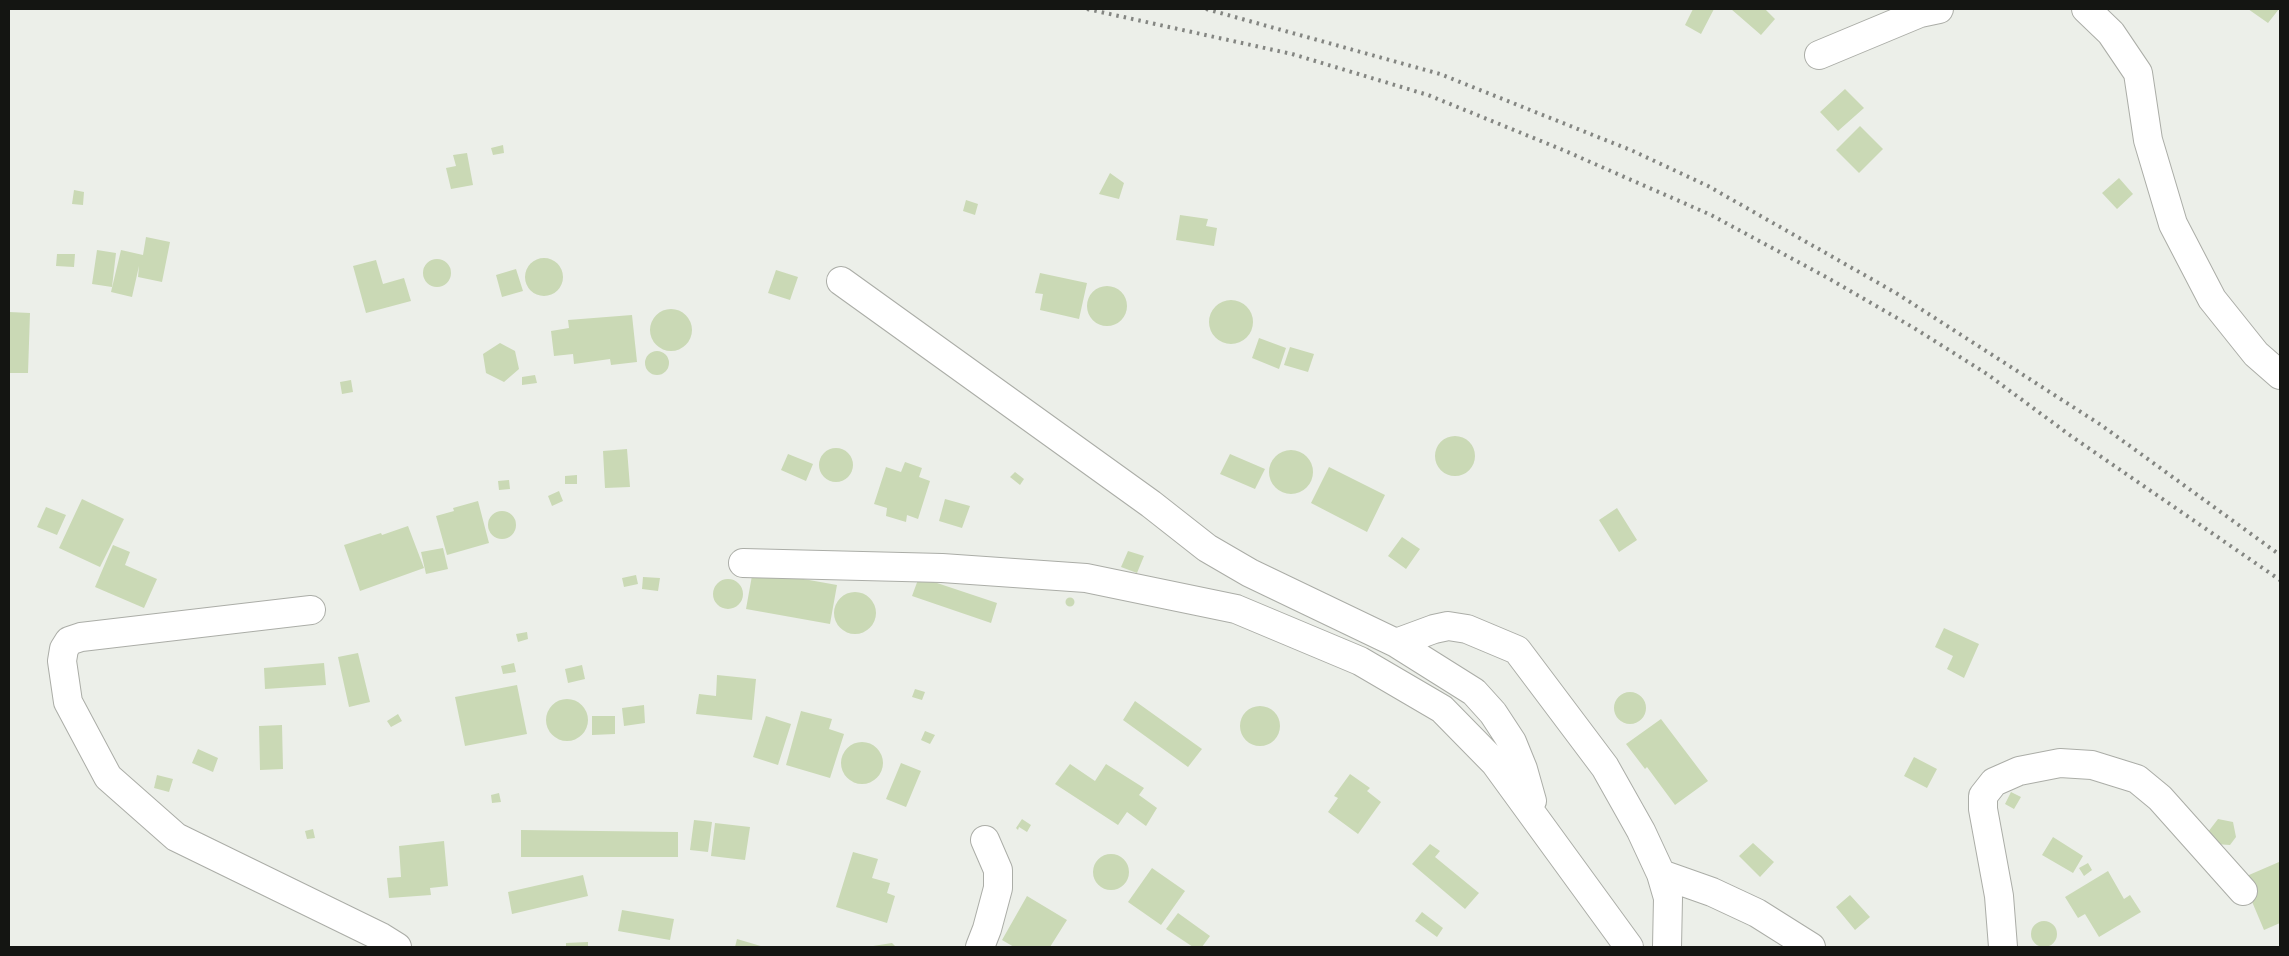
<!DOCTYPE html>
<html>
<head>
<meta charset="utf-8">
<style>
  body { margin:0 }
  #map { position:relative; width:2289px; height:956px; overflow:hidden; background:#ecefe9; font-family:"Roboto Condensed",sans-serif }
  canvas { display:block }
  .frame { position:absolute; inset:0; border:10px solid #141512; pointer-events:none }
</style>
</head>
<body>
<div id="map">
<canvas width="2289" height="956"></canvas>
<div class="frame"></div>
</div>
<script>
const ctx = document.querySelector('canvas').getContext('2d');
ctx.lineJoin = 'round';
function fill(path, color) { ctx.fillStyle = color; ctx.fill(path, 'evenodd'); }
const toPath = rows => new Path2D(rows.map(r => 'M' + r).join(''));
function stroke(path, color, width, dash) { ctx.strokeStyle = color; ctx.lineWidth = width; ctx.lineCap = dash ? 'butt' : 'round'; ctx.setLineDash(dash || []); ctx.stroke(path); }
fill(toPath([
  [1693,9,1714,9,1701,34,1685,25],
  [1731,9,1765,9,1775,19,1761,35],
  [2248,9,2279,9,2268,23],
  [1845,89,1864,108,1838,131,1820,112],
  [1860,126,1883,149,1859,173,1836,150],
  [503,145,504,153,493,155,491,148],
  [467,153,473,185,451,189,446,168,456,166,453,155],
  [1110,173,1124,183,1119,199,1099,194],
  [2119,178,2133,194,2117,209,2102,193],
  [74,190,84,192,83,205,72,204],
  [966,200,978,204,975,215,963,211],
  [1180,215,1208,219,1206,226,1217,228,1214,246,1176,240],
  [146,237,170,242,162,282,138,277,139,266,132,297,111,292,121,250,143,255],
  [97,250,116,253,112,287,92,284],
  [57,254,75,254,74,267,56,266],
  '525 277a19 19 0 1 1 38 0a19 19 0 1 1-38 0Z',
  '423 273a14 14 0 1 1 28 0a14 14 0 1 1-28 0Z',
  [376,260,383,284,404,278,411,301,366,313,353,266],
  [516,269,523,291,502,297,496,275],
  [776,270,798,277,790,300,768,293],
  [1040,273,1087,283,1079,319,1040,310,1043,294,1035,293],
  '1087 306a20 20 0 1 1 40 0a20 20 0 1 1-40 0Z',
  '1209 322a22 22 0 1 1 44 0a22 22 0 1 1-44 0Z',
  '650 330a21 21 0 1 1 42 0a21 21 0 1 1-42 0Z',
  [9,312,30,313,28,373,9,373],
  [632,315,637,362,611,365,610,359,574,364,573,354,554,356,551,331,569,328,568,320],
  [1259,338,1286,348,1279,369,1252,358],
  [500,343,515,351,519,369,504,382,486,373,483,354],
  [1290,347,1314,354,1308,372,1284,365],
  '645 363a12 12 0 1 1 24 0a12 12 0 1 1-24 0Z',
  [535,375,537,383,522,385,522,377],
  [351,380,353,392,342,394,340,382],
  '1435 456a20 20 0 1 1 40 0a20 20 0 1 1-40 0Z',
  '819 465a17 17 0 1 1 34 0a17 17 0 1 1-34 0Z',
  [627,449,630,487,605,488,603,451],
  '1269 472a22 22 0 1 1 44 0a22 22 0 1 1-44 0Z',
  [788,454,813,464,806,481,781,470],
  [1230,454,1265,469,1255,489,1220,474],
  [905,462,922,468,919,477,930,481,918,519,907,515,906,522,886,516,887,508,874,504,886,467,901,472],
  [1329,467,1385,495,1367,532,1311,503],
  [1015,472,1024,479,1020,485,1010,477],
  [577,475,577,484,565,484,565,476],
  [509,480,510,489,499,490,498,481],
  [559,491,563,501,552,506,548,496],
  [82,499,124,519,100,567,59,548],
  [945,499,970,506,962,528,939,521],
  [478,501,489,543,447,555,436,516,454,511,453,508],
  [46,507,66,515,57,535,37,527],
  [1617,508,1637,540,1619,552,1599,520],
  '488 525a14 14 0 1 1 28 0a14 14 0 1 1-28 0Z',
  [408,526,424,568,360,591,344,545,381,533,382,535],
  [1402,537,1420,549,1406,569,1388,556],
  [113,545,130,552,125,565,157,579,144,608,95,587],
  [443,548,448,569,426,574,421,552],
  [1128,551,1144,556,1137,573,1121,567],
  [753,570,837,585,830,624,746,609],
  [636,575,638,584,624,587,622,578],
  [643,577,660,578,658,591,642,589],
  [919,577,997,603,991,623,912,596],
  '713 594a15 15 0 1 1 30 0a15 15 0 1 1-30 0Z',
  '834 613a21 21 0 1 1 42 0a21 21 0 1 1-42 0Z',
  '1065.5 602a4.5 4.5 0 1 1 9 0a4.5 4.5 0 1 1-9 0Z',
  [1944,628,1979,644,1964,678,1947,669,1953,656,1935,647],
  [527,632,528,639,518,642,516,634],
  [358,653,370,702,349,707,338,657],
  [324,663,326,685,265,689,264,668],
  [514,663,516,672,503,674,501,666],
  [582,665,585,679,568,683,565,669],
  [717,675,756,679,752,720,696,714,699,694,716,696],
  [517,685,527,734,465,746,455,697],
  [915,689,925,692,922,700,912,697],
  '1614 708a16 16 0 1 1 32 0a16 16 0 1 1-32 0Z',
  '546 720a21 21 0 1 1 42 0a21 21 0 1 1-42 0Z',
  [1135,701,1202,749,1188,767,1123,720],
  [644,705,645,723,624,726,622,708],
  '1240 726a20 20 0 1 1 40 0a20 20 0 1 1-40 0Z',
  [801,711,832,719,829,729,844,734,830,778,786,765],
  [398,714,402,721,391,727,387,721],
  [592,716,615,716,615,734,592,735],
  [766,716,791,724,778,765,753,757],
  [1661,719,1708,781,1675,805,1647,767,1645,769,1626,744],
  [282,725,283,769,260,770,259,726],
  [925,731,935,735,930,744,921,740],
  '841 763a21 21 0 1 1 42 0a21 21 0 1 1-42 0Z',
  [198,749,218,758,213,772,192,763],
  [1914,757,1937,769,1927,788,1904,776],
  [901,763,921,771,906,807,886,799],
  [1070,764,1095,781,1106,764,1144,788,1139,795,1157,808,1146,826,1127,812,1118,825,1055,784],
  [1350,774,1370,788,1367,791,1381,802,1358,834,1328,812,1338,798,1334,796],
  [157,775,173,779,169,792,154,788],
  [2011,792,2021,797,2014,809,2005,804],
  [499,793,501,802,492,803,491,795],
  [1022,819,1031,825,1027,832,1019,827,1018,830,1016,828],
  [2218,819,2233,822,2236,837,2230,845,2215,844,2208,832],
  [694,820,712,822,708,852,690,850],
  [715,823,750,827,745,860,711,856],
  [313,829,315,838,307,839,305,831],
  [521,830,678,832,678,857,521,857],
  [2053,837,2083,856,2073,873,2042,855],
  [444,841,448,886,430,888,431,895,389,898,387,878,401,877,399,846],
  [1753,843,1774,862,1760,877,1739,856],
  [1430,844,1440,851,1435,857,1479,893,1465,909,1412,864],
  [853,852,878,859,872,878,890,883,887,893,895,896,887,923,836,907],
  '1093 872a18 18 0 1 1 36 0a18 18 0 1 1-36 0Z',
  [2279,862,2280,923,2264,930,2242,878],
  [2088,863,2092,870,2084,876,2079,868],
  [1152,868,1185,891,1161,925,1128,902],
  [2108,871,2124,899,2130,895,2141,912,2099,937,2085,914,2078,918,2065,897],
  [583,875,588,896,512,914,508,892],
  [1850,895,1870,917,1855,930,1836,907],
  [1027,896,1067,920,1050,947,1014,947,1002,940],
  [622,910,674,919,670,940,618,931],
  [1422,912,1443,928,1437,937,1415,921],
  [1178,913,1210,936,1202,947,1193,947,1166,929],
  '2031 934a13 13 0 1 1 26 0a13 13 0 1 1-26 0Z',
  [737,939,764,947,735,947],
  [588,942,588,947,566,947,566,943],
  [892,943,896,947,873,947,873,946]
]), '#cad9b5');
const minor = toPath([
  [2086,9,2111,33,2138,73,2148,140,2173,224,2212,299,2256,354,2280,375],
  [1819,55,1920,13,1939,9],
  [841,281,1151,504,1207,548,1250,573,1396,643,1474,692,1493,713,1512,742,1523,769,1532,801],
  [743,563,942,568,1086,578,1236,609,1360,661,1442,709,1495,763,1629,947],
  [311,610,81,637,69,641,64,649,62,661,68,702,108,777,176,837,381,937,397,947],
  [1396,643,1434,629,1448,626,1467,629,1517,650,1605,767,1641,831,1661,874,1668,898,1667,947],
  [1661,874,1712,892,1757,913,1811,947],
  [980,947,987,929,998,888,998,870,985,840],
  [2003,947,1999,896,1983,809,1983,796,1994,782,2019,771,2060,763,2092,765,2137,779,2160,798,2243,891]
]);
stroke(minor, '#abada7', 30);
stroke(minor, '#fff', 28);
stroke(toPath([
  [1087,9,1292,54,1428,95,1563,150,1711,215,1828,278,1914,328,1987,374,2071,436,2280,580],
  [1206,9,1440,74,1633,151,1708,186,1896,293,2101,425,2280,555]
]), '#848682', 4, [2.5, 5]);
</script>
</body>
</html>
